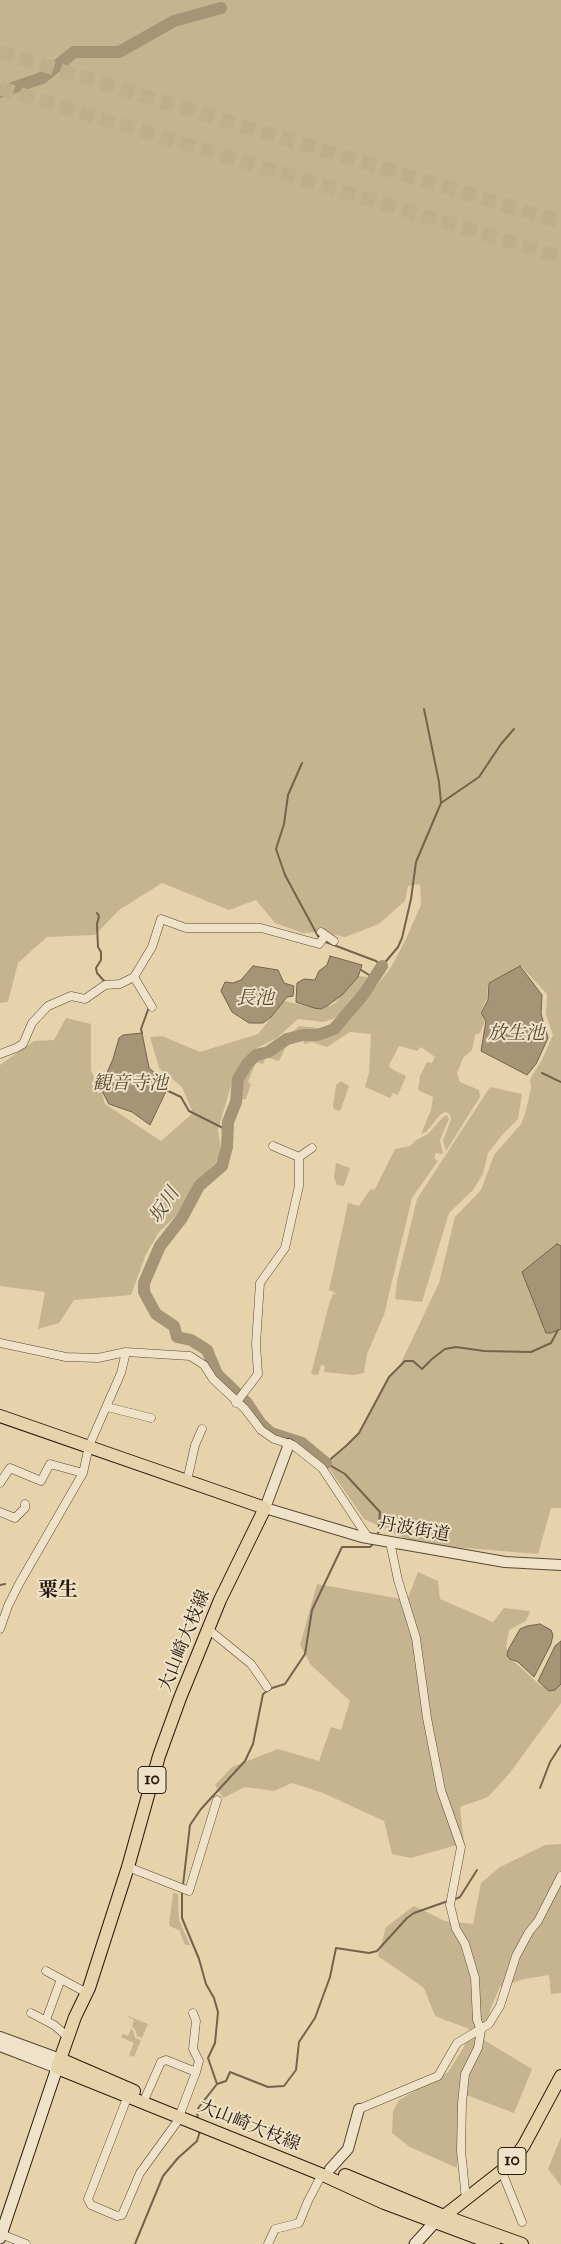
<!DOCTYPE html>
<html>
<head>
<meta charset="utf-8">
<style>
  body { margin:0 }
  canvas { display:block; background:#e6d3ab }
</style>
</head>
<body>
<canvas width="561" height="2244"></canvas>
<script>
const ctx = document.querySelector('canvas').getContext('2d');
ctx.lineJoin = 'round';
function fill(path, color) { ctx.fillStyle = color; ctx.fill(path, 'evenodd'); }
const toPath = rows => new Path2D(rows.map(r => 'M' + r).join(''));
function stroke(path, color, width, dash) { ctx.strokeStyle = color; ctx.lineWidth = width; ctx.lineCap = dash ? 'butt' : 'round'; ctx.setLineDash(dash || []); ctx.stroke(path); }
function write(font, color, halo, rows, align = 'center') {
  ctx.font = font + ' "IM FELL Great Primer","Noto Serif JP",serif'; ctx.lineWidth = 4; ctx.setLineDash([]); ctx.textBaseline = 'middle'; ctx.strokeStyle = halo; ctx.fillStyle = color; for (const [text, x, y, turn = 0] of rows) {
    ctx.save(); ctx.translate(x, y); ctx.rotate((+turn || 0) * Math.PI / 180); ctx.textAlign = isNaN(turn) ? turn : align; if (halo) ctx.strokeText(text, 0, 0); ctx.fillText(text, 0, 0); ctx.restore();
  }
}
fill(toPath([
  [0,0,561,0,561,1508,551,1508,538,1554,417,1544,364,1519,326,1464,347,1447,359,1433,381,1391,389,1378,399,1367,439,1283,455,1217,481,1190,494,1155,521,1124,525,1114,531,1089,530,1079,542,1060,553,1035,546,1015,547,994,521,966,488,983,487,998,480,1013,485,1021,480,1033,475,1035,472,1050,463,1058,457,1073,460,1082,479,1090,480,1097,446,1151,443,1141,451,1119,450,1114,445,1112,440,1115,426,1132,421,1134,431,1110,433,1097,418,1090,420,1076,427,1062,432,1063,435,1057,421,1047,417,1051,399,1046,389,1065,390,1068,406,1076,398,1095,393,1093,390,1098,365,1087,369,1072,371,1034,350,1032,327,1047,312,1042,304,1044,303,1038,289,1040,279,1061,266,1057,263,1064,256,1062,248,1082,251,1084,246,1099,239,1100,244,1074,260,1054,281,1043,299,1026,329,1029,336,1027,351,1013,362,999,365,1000,390,969,405,941,421,905,420,884,408,886,405,901,379,924,345,937,320,932,303,933,275,923,256,900,229,910,162,883,119,910,95,935,47,937,18,963,8,1002,0,1003],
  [358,976,367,977,358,993,343,1012,333,1019,323,1022,298,1019,277,1038,257,1048,245,1059,234,1075,218,1130,221,1149,218,1160,195,1184,180,1212,159,1232,146,1254,131,1295,74,1300,59,1323,38,1329,45,1292,0,1286,0,1065,34,1041,54,1040,66,1018,91,1024,91,1071,100,1086,105,1104,161,1141,193,1113,182,1087,159,1068,150,1037,162,1036,200,1052,258,1034,284,1001,321,1009,334,1004],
  [341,1081,349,1086,341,1109,339,1111,334,1109,333,1106,336,1085],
  [490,1087,522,1094,518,1119,502,1135,488,1153,483,1174,473,1190,449,1213,422,1302,395,1299,397,1281,417,1199],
  [447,1115,449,1119,440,1140,443,1154,436,1153,434,1158,438,1161,412,1198,384,1315,367,1354,364,1373,354,1375,324,1372,325,1366,321,1365,318,1375,311,1374,329,1304,333,1294,337,1294,329,1290,348,1203,359,1206,370,1190,375,1189,395,1149,410,1146,416,1140,428,1134,443,1117],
  [336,1163,350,1168,344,1186,337,1185,334,1178],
  [418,1572,438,1581,440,1599,493,1622,504,1608,530,1611,526,1621,509,1630,506,1647,510,1658,541,1686,556,1689,561,1682,561,1703,509,1774,488,1797,460,1807,464,1843,411,1858,392,1854,384,1821,323,1793,292,1783,274,1791,245,1787,223,1798,215,1785,232,1767,278,1749,319,1761,331,1727,341,1730,350,1701,311,1665,300,1645,317,1584,407,1600],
  [561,1844,561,1993,551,1994,549,1975,524,1979,500,1987,490,2010,484,2040,532,2069,514,2113,469,2096,459,2096,457,2168,410,2147,392,2133,393,2111,399,2100,448,2072,464,2047,469,2029,435,2016,424,1988,378,1956,386,1927,414,1906,445,1921,473,1924,481,1883,500,1867,545,1845],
  [173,1893,178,1894,179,1920,190,1945,185,1945,179,1930,169,1926],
  [128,2016,148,2024,142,2038,137,2036,135,2029,132,2027,134,2020,128,2017],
  [131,2029,133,2030,135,2038,141,2040,134,2057,129,2055,134,2043,121,2037,123,2034,128,2036],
  [561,2137,561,2186,548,2169]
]), '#c6b490');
const water = toPath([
  [330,956,362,965,358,977,342,995,327,1006,321,1009,314,1008,296,1002,297,983,304,979,315,980,319,971,327,965,330,956],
  [253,966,278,970,284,983,294,986,293,996,287,997,271,1017,263,1023,249,1023,232,1012,221,991,225,982,233,983,241,980,253,966],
  [520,966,542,995,541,1014,548,1038,536,1064,527,1075,481,1051,486,1021,481,1013,488,1000,489,983,520,966],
  [142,1033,149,1068,169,1085,150,1125,132,1112,109,1104,102,1091,102,1084,113,1059,119,1038,123,1035,142,1033],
  [557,1244,561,1246,561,1329,551,1333,546,1333,522,1272,557,1244],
  [540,1624,551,1630,553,1635,551,1644,534,1677,518,1662,510,1659,507,1656,508,1650,520,1629,527,1626,540,1624],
  [561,1641,561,1684,555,1690,549,1691,538,1681,555,1646,561,1641]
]);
fill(water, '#a69476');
stroke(water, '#74634c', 1);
stroke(toPath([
  [302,763,288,795,284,824,276,849,285,875,319,938],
  [441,803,479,777,501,744,514,729],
  [97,913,99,916,97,924,98,947,101,952,101,960,96,968,97,973,105,982],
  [323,941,376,961,382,966,398,947,402,938,411,899,416,862,441,803,439,782,424,709],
  [361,970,374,978],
  [142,1033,141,1029,149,1007],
  [542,1073,561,1082],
  [166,1090,181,1097,189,1111,227,1130],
  [378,1536,380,1512,345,1474,326,1463,346,1446,359,1433,389,1377,405,1361,413,1361,422,1369,432,1359,445,1349,456,1347,484,1351,531,1352,551,1343,558,1330],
  [0,1585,5,1584],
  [540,1788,550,1762,561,1745],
  [183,1885,190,1825,201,1809,245,1761,253,1744,263,1694,272,1688,285,1684,305,1654,312,1610,342,1547,370,1547,373,1544],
  [182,1890,182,1918,199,1959,206,1984,214,1998,218,2012,215,2043,208,2058,217,2084],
  [453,1900,460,1897,477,1870],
  [198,2120,197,2111,199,2107,217,2084,226,2081,230,2072,268,2087,284,2086,296,2070,299,2042,315,2018,330,1977,336,1948,369,1953,377,1951,407,1918,414,1913,448,1901],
  [135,2244,163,2176,178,2158,197,2141,200,2131]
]), '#74634c', 2);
stroke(toPath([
  [0,92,42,78,74,52,119,52,174,21,221,8],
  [326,1463,302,1443,271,1433,261,1424,247,1403,217,1374,207,1350,191,1340,177,1337,174,1326,156,1314,144,1292,144,1283,160,1246,182,1218,199,1186,222,1166,227,1147,228,1122,236,1102,238,1079,247,1064,256,1055,268,1052,287,1039,303,1035,318,1035,334,1029,363,995,382,966]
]), '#a69476', 12);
stroke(toPath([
  [0,52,561,222],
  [0,88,561,257]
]), '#c0ae8c', 14, [14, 7]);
const minor = toPath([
  [321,932,334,941],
  [134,977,152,1007],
  [0,1054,16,1048,23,1044,32,1023,48,1006,71,996,85,999,105,985,120,984,134,977,152,947,161,919,186,928,261,928,319,944,325,936],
  [273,1146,299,1157],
  [0,1343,66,1357,98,1358,126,1352,190,1356,204,1365,213,1379,245,1409,261,1430,274,1439,293,1445,322,1468,369,1539],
  [236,1403,258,1374,256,1344,260,1283,285,1248,299,1186,299,1157,312,1148],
  [107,1407,151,1418],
  [187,1481,195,1445,202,1429],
  [0,1483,10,1468,41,1481,50,1464,83,1473],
  [0,1512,15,1518,25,1508,25,1504],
  [390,1542,398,1580,416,1638,427,1718,441,1790,461,1847,450,1905,456,1929,465,1944,475,1978,477,2020,481,2030,478,2048,465,2074,462,2103,461,2151,466,2199],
  [0,1629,8,1606,19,1584,83,1473,89,1446,121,1373,126,1352],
  [208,1629,251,1664,267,1687],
  [128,1867,189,1891,217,1800],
  [46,1971,87,1993],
  [31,2013,54,2025,68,2037],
  [193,2013,196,2021,193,2049,199,2061,196,2072],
  [46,2020,61,1979],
  [129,2093,88,2199,91,2205,117,2216,122,2215,140,2173,177,2122,196,2072,166,2060,161,2062,146,2096],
  [359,2109,438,2076,457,2043,489,2024,500,2006,516,1956,529,1932,538,1921,561,1876],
  [502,2172,522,2222],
  [1,2234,26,2244],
  [268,2244,275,2229,299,2223,308,2201,320,2178,325,2174]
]);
const tertiary = toPath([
  [289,1444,265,1508,362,1537,505,1562,561,1565],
  [0,2037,60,2059],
  [0,2046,57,2068],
  [330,2169,348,2149,359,2109]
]);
const secondary = toPath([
  [0,2238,57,2068],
  [415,2244,435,2222]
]);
const primary = toPath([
  [0,1416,265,1508,220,1600,180,1698,159,1756,128,1867,89,1988,75,2017,57,2068,323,2175,384,2203,494,2244],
  [60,2059,134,2091],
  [345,2175,444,2216,522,2244],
  [439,2220,503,2170,514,2159,524,2145,561,2076]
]);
stroke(minor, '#594835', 9);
stroke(tertiary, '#594835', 12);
stroke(secondary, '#2a1a0e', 13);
stroke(primary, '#2a1a0e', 14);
stroke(minor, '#efe2c8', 8);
stroke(tertiary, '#efe2c8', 10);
stroke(secondary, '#efe2c8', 11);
stroke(primary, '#e6d3ab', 12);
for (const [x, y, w] of [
  [152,1780,28],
  [512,2161,28]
]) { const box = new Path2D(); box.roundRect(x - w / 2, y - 13.5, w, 27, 4); ctx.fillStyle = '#efe2c8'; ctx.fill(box); stroke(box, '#2a1a0e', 1); }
write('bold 16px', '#2a1a0e', null, [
  ["10",152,1780],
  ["10",512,2161]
]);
write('18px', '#2a1a0e', '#efe2c8', [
  ["丹波街道",414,1530,10],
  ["大山崎大枝線",185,1641,-68],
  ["大山崎大枝線",249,2126,22]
]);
write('italic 19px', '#5c4b38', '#efe2c8', [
  ["長池",255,999],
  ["放生池",516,1034],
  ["観音寺池",130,1084],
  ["坂川",165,1206,-57]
]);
write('bold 20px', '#2a1a0e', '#efe2c8', [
  ["粟生",58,1591]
]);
</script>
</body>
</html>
